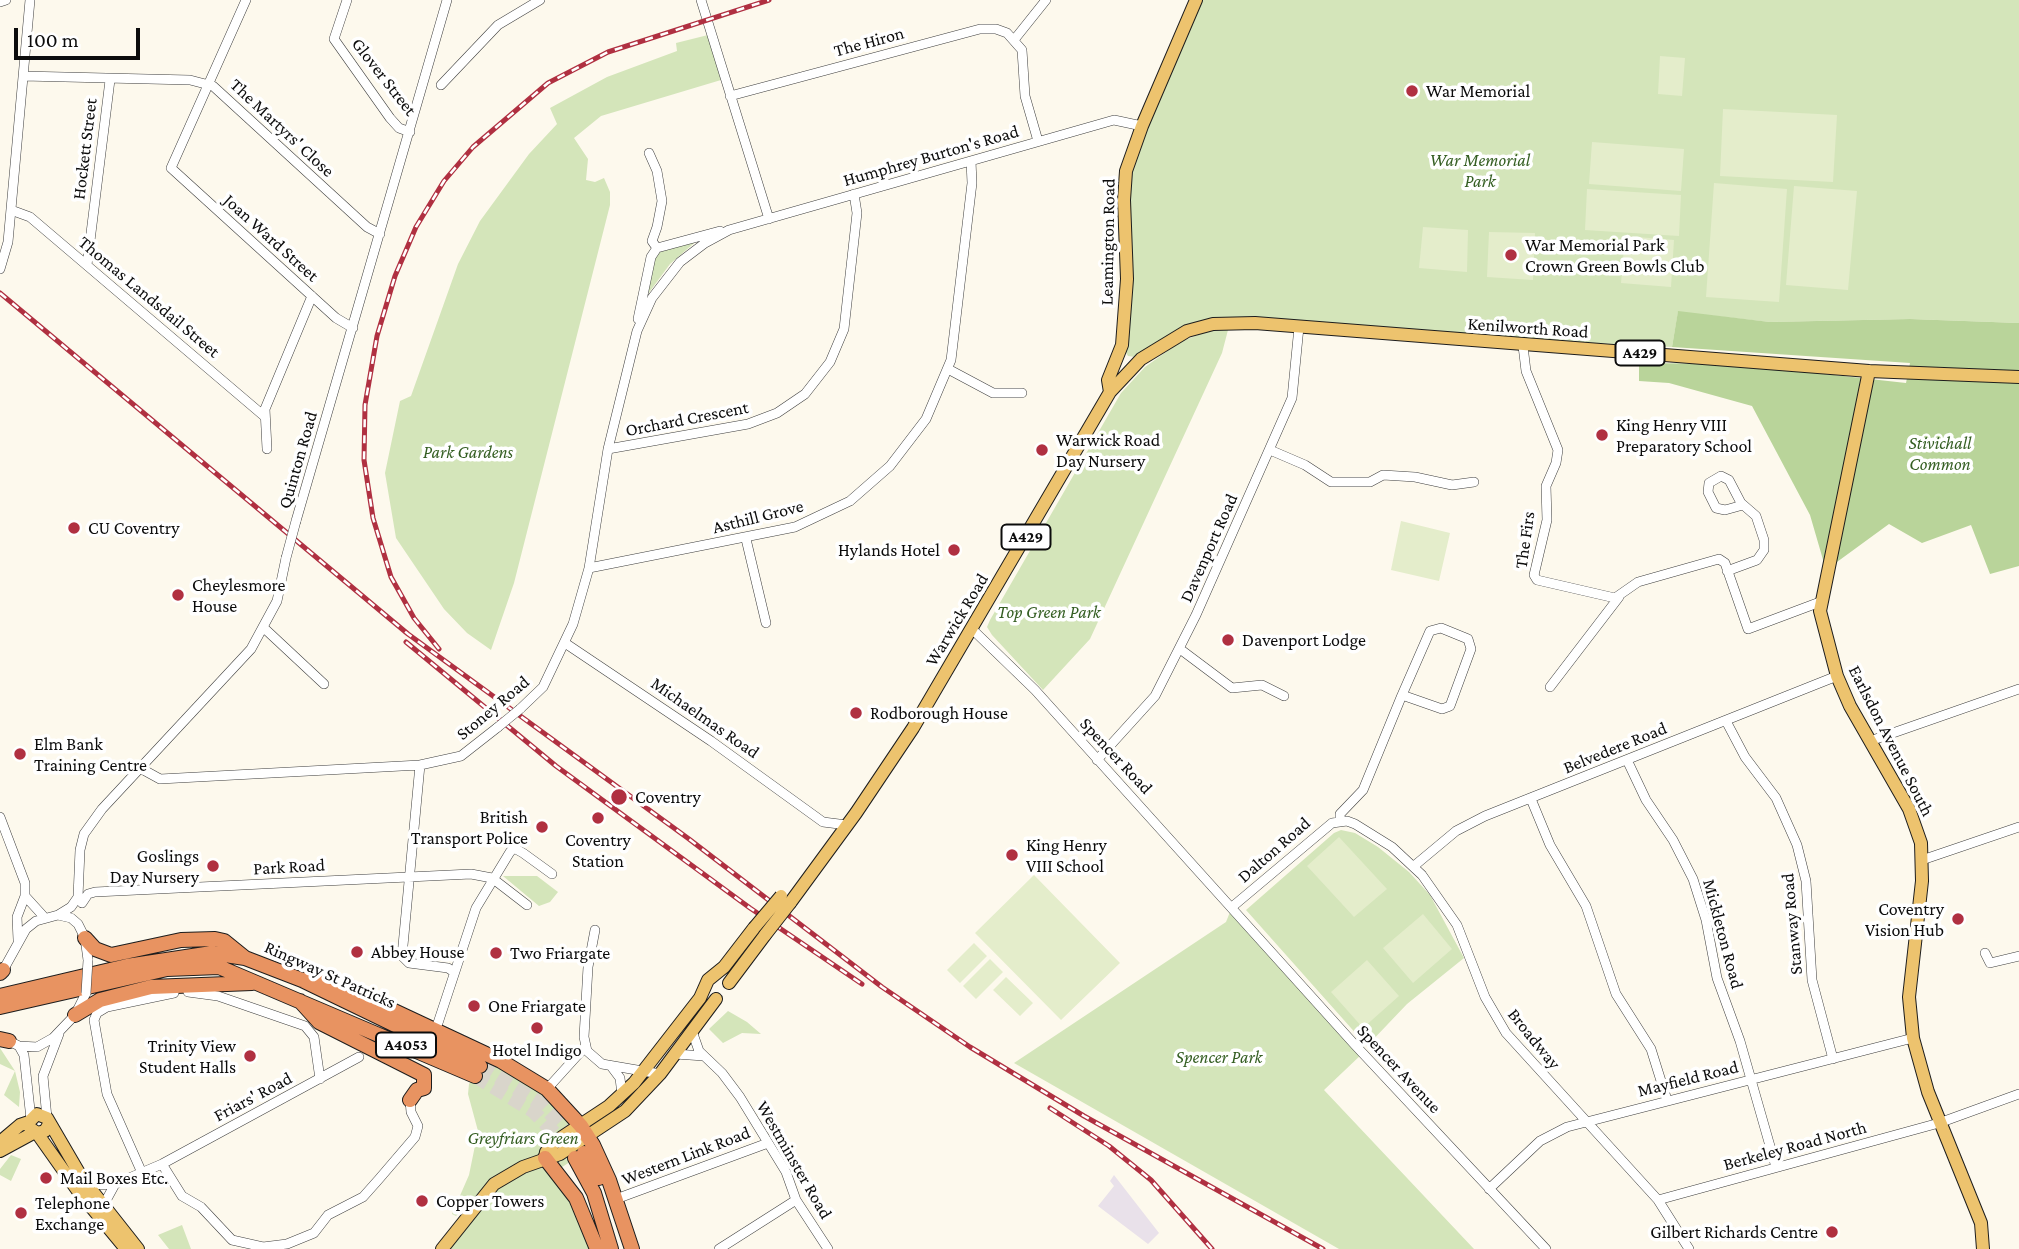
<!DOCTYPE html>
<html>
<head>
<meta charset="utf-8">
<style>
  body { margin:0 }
  #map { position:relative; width:2019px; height:1249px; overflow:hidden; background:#fdf9ed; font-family:"Crimson Pro",serif }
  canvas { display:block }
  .scale { position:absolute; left:14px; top:28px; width:126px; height:32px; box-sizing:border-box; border:4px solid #0c0c0c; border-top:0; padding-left:9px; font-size:21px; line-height:24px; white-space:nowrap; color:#0c0c0c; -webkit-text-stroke:5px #fff; paint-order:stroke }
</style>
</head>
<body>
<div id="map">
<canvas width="2019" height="1249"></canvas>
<div class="scale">100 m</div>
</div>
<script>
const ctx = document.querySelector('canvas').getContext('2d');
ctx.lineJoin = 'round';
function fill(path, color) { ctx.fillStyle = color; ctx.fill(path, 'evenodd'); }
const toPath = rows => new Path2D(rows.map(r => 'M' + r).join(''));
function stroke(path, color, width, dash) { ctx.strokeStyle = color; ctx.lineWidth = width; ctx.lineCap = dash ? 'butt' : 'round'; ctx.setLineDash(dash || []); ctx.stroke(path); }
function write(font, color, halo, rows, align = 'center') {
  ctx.font = font + ' "Crimson Pro",serif'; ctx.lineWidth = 7; ctx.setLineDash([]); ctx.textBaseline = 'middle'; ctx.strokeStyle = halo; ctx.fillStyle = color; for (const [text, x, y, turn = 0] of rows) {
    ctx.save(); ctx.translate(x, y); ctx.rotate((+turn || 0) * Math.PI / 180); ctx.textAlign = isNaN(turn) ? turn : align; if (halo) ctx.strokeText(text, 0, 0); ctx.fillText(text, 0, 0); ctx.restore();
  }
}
fill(toPath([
  [1114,1175,1159,1233,1148,1244,1098,1206,1114,1186,1110,1181]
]), '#e9e1ea');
fill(toPath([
  [1196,0,2019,0,2019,323,1910,319,1770,322,1678,312,1672,347,1213,324,1135,357,1128,356,1124,349,1125,175],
  [708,35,721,80,601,116,574,138,588,159,586,180,595,182,604,178,610,192,610,205,514,583,491,650,467,633,444,609,396,538,385,473,400,401,411,396,458,264,480,221,529,154,557,124,550,108,607,77,677,51,676,43],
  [700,238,670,264,645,298,652,260,662,248],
  [1228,330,1222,353,1090,639,1043,690,992,635,987,627,990,620,1121,393,1145,367,1180,342,1208,331],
  [1341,830,1355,833,1378,847,1409,872,1430,895,1464,958,1407,1004,1367,1046,1246,910,1334,833],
  [503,876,537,876,558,892,550,902,539,906],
  [1232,907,1363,1053,1324,1090,1474,1249,1339,1249,1014,1063,1226,922],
  [728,1011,747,1022,761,1034,742,1033,723,1043,709,1029],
  [0,1048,15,1071,20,1092,19,1107,4,1095,15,1071,0,1064],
  [484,1061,531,1085,560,1109,590,1149,556,1171,593,1249,449,1249,491,1180,456,1216,452,1214,469,1175,478,1131,468,1094,469,1084],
  [11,1155,21,1159,11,1181,0,1175,0,1169],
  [182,1225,191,1249,169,1249,158,1235]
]), '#d4e5ba');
fill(toPath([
  [1678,311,1770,322,1910,319,2019,323,2019,566,1990,574,1971,525,1922,543,1889,524,1826,570,1810,515,1752,406,1669,383,1639,381,1639,363,1735,364,1906,383,1910,363,1672,347]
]), '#b9d49a');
fill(toPath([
  [1660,56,1685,58,1682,96,1658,94],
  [1723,109,1837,115,1833,182,1720,176],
  [1592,142,1684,149,1681,191,1589,184],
  [1714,183,1787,189,1779,302,1706,297],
  [1794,186,1857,191,1848,290,1786,285],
  [1587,189,1681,195,1679,236,1585,230],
  [1423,227,1468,230,1467,272,1419,268],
  [1489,232,1535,233,1533,280,1487,277],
  [1625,236,1674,240,1671,287,1621,283],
  [1401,521,1450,533,1439,581,1391,570],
  [1339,837,1387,889,1354,917,1307,866],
  [1034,875,1120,963,1061,1020,975,933],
  [1423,914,1452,949,1413,983,1383,948],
  [974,943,987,956,960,983,947,970],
  [990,959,1003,972,976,999,963,986],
  [1367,960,1399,996,1363,1028,1331,992],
  [1006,977,1033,1003,1020,1016,993,990]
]), '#e4edcb');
stroke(toPath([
  [480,1066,540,1103,578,1142],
  [475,1076,533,1111,567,1146]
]), '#d9d5cb', 14, [14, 7]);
const minor = toPath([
  [246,0,171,168,336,318,353,328],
  [347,0,334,39,390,118,399,128,410,132],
  [701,0,769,219],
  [0,2,6,0],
  [1014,40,1046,0],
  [23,76,190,80,213,86,367,227,380,234],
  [441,85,498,25,540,0],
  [730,96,980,29,996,29,1007,33,1022,50,1025,96,1038,141],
  [649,153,657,171,662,201,657,227,652,241,657,248],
  [11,210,30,217,264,416],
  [657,248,720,231],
  [87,265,110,80],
  [0,269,8,242,30,0],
  [638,319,651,257,657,248],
  [1523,346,1526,371,1558,450,1556,463,1546,486,1547,520,1534,575,1537,580,1615,598,1638,582,1719,559,1725,563,1748,629,1820,602],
  [948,369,993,393,1022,393],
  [267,449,265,409,312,296],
  [608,449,748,424,777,413,805,394,830,362,844,329,857,213,854,194],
  [1270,450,1305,465,1331,482,1370,482,1383,475,1415,477,1452,485,1474,482],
  [296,521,447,0],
  [746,539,766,623],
  [589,568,795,527,850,501,890,466,926,419,951,360,972,183,971,161],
  [1727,571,1757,560,1764,550,1764,540,1756,516,1741,503,1729,480,1721,476,1709,483,1708,492,1716,508,1725,510,1743,505],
  [264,628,324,684],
  [973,630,1035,690,1355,1045,1546,1249],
  [565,643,711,741,823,822,847,825],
  [1180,649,1232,688,1262,685,1284,696],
  [1550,687,1619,597],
  [520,709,543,687,573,624,589,568,608,449,637,331,652,298,680,262,705,243,729,230,1114,120,1142,126],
  [1726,721,1745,757,1776,798,1797,845,1806,881,1812,980,1833,1059],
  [1870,741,2019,689],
  [1097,760,1155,696,1196,615,1292,398,1299,327],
  [1627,760,1646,800,1673,840,1693,879,1706,920,1717,978,1740,1041,1776,1167],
  [420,765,402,956,409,963,448,968,454,972],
  [140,768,160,779,420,765,461,756,498,727],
  [1531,799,1550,845,1586,906,1616,994,1651,1049,1667,1100],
  [0,817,25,883,25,896,17,917,18,940],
  [1340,821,1340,814,1363,790,1402,695,1430,631,1441,628,1468,639,1471,649,1450,706,1442,709,1402,695],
  [1922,860,2019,827],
  [1414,866,1456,831,1485,816,1837,676],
  [25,896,45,918],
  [82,903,88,894,95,892,471,874,492,878,527,905],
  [1232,907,1332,823,1347,821,1355,824,1392,847,1422,875,1457,925,1485,997,1506,1033,1658,1200,1689,1249],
  [58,915,71,907,78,897,80,850,84,834,102,809,251,649,277,601,286,558],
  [595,930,588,967,584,1037,587,1051,602,1064,660,1074],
  [1985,953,1990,963,2019,956],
  [1,974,26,929,36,921,58,915,71,918,78,924,85,938,88,960],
  [188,992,218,996,305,1026,314,1037,320,1079],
  [438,1023,476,908,510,852,514,848,523,853,552,874],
  [692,1031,699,1051,722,1073,740,1097,786,1172,796,1200,828,1249],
  [5,1039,19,1046,24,1055,31,1119],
  [19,1046,37,1047,53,1038,75,1015,86,993],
  [675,1054,704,1056],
  [611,1066,620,1078,622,1095],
  [547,1089,585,1047],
  [47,1118,43,1076,59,1034],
  [162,1164,182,1196,201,1207,232,1240,263,1247,287,1244,314,1233,328,1215,363,1197,379,1179,415,1137,418,1126,411,1112,410,1100],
  [142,1173,107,1094,94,1020,97,1013,107,1007,174,993],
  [87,1185,115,1184,162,1164,359,1057],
  [1489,1189,1540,1141,1567,1127,1913,1038],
  [616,1199,768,1143],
  [1658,1200,1939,1123,2019,1094],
  [103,1206,115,1184],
  [719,1249,796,1200]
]);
const major = toPath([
  [1869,371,1820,611,1837,676,1850,706,1909,809,1921,843,1922,881,1909,997,1913,1038,1928,1092,1981,1223,1983,1249],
  [1110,392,1108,380,1122,345,1127,279,1124,200,1126,171,1142,126,1196,0],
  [790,903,856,813,913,728,1110,392,1141,359,1187,331,1213,324,1255,323,1869,371,2019,377],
  [729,983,765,935],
  [49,1124,45,1131,37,1133,30,1128,29,1122,37,1114,47,1118,82,1178,138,1249],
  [37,1133,78,1191,126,1249],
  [0,1142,20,1125,29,1122],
  [0,1151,35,1132],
  [545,1158,546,1152,556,1141,609,1106,634,1083,700,998,708,980,724,967,754,928],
  [442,1249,494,1184,523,1167,560,1154,625,1111,660,1074,716,999]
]);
const highway = toPath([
  [85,938,95,949,111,955,181,940,215,939,224,941,245,958],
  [0,973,3,970],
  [302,980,317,977,328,980,501,1061,547,1089,581,1126,593,1145,609,1180,632,1249],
  [0,996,127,966,212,953,245,958,302,980,480,1066],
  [300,1001,319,1022,424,1075,424,1088,417,1090,410,1100],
  [0,1007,167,969,219,967,475,1076],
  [75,1015,100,1000,151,987,252,983],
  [0,1039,9,1041],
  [584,1153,599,1178],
  [545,1158,576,1198,597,1249],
  [575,1158,594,1193,611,1249]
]);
stroke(minor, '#3f3f3f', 10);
stroke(major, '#1d1d1d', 14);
stroke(highway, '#1d1d1d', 16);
stroke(minor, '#fff', 9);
stroke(major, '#edc36e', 12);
stroke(highway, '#e89361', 14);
const rail = toPath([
  [0,293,408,634,689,839,882,987,970,1047,1084,1116,1323,1249],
  [406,642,556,766,750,908,862,984],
  [439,649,414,618,391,577,373,518,364,460,365,405,377,336,395,276,416,227,444,181,473,147,548,83,608,52,769,0],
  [1050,1108,1109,1146,1151,1180,1212,1249]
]);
stroke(rail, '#b03041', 5);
stroke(rail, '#fff', 2.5, [8]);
const minorBridge = toPath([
  [286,558,296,521],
  [498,727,520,709],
  [86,993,88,960]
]);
const majorBridge = toPath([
  [754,928,781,896],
  [765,935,790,903]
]);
stroke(minorBridge, '#3f3f3f', 10, []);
stroke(majorBridge, '#1d1d1d', 14, []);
stroke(minorBridge, '#fff', 9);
stroke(majorBridge, '#edc36e', 12);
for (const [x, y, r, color] of [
  [1412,91,7,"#b03041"],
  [1511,255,7,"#b03041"],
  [1602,435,7,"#b03041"],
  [1042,450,7,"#b03041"],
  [74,528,7,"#b03041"],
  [954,550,7,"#b03041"],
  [178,595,7,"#b03041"],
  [1228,640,7,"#b03041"],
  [856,713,7,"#b03041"],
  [20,754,7,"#b03041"],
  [619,797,9,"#b03041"],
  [598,818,7,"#b03041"],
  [542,827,7,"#b03041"],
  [1012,855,7,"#b03041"],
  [213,866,7,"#b03041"],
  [1958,919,7,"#b03041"],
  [357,952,7,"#b03041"],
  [496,953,7,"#b03041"],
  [474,1006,7,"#b03041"],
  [537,1028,7,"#b03041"],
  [250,1056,7,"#b03041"],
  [46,1178,7,"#b03041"],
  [422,1201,7,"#b03041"],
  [21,1213,7,"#b03041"],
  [1832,1232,7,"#b03041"]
]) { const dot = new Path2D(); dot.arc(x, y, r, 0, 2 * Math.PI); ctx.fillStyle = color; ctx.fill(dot); stroke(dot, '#fff', 2.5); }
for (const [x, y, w] of [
  [1640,353,49],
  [1026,537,49],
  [406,1045,60]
]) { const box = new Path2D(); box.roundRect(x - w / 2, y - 12.5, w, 25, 5); ctx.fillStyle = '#fff'; ctx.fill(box); stroke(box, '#0c0c0c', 2); }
write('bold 16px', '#0c0c0c', null, [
  ["A429",1640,353],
  ["A429",1026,537],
  ["A4053",406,1045]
]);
write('18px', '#0c0c0c', '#fff', [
  ["The Hiron",869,42,-15],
  ["Glover Street",384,77,52],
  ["The Martyrs' Close",282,128,43],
  ["Hockett Street",85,149,-83],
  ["Humphrey Burton's Road",931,156,-16],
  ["Joan Ward Street",271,238,42],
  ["Leamington Road",1108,242,-89],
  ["Thomas Landsdail Street",149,297,40],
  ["Kenilworth Road",1528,328,4],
  ["Orchard Crescent",687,419,-11],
  ["Quinton Road",298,460,-74],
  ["Asthill Grove",758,517,-14],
  ["The Firs",1525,540,-82],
  ["Davenport Road",1209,548,-66],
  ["Warwick Road",957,620,-59],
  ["Stoney Road",493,708,-40],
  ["Michaelmas Road",705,718,35],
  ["Earlsdon Avenue South",1891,741,63],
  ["Belvedere Road",1615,748,-22],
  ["Spencer Road",1116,756,47],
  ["Dalton Road",1274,850,-41],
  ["Park Road",289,867,-3],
  ["Stanway Road",1792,924,-95],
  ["Mickleton Road",1723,934,75],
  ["Ringway St Patricks",330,975,24],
  ["Broadway",1534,1039,51],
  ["Spencer Avenue",1399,1069,47],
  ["Mayfield Road",1688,1079,-14],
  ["Friars' Road",253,1097,-28],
  ["Berkeley Road North",1795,1146,-15],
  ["Western Link Road",686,1156,-21],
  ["Westminster Road",794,1160,60]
]);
write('18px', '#0c0c0c', '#fff', [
  ["War Memorial",1426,91],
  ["War Memorial Park",1525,245],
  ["Crown Green Bowls Club",1525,266],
  ["King Henry VIII",1616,425],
  ["Preparatory School",1616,446],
  ["Warwick Road",1056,440],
  ["Day Nursery",1056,461],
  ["CU Coventry",88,528],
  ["Hylands Hotel",940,550,"right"],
  ["Cheylesmore",192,585],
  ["House",192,606],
  ["Davenport Lodge",1242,640],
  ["Rodborough House",870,713],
  ["Elm Bank",34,744],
  ["Training Centre",34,765],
  ["Coventry",635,797],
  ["British",528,817,"right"],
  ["Transport Police",528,838,"right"],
  ["Coventry",598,840,"center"],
  ["Station",598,861,"center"],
  ["King Henry",1026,845],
  ["VIII School",1026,866],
  ["Goslings",199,856,"right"],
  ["Day Nursery",199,877,"right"],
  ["Coventry",1944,909,"right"],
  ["Vision Hub",1944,930,"right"],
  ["Abbey House",371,952],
  ["Two Friargate",510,953],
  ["One Friargate",488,1006],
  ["Trinity View",236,1046,"right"],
  ["Student Halls",236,1067,"right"],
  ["Hotel Indigo",537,1050,"center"],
  ["Mail Boxes Etc.",60,1178],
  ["Copper Towers",436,1201],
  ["Telephone",35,1203],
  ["Exchange",35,1224],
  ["Gilbert Richards Centre",1818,1232,"right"]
], 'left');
write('italic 18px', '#345e22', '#fff', [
  ["War Memorial",1480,160],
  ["Park",1480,181],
  ["Stivichall",1940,443],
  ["Common",1940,464],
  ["Park Gardens",468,452],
  ["Top Green Park",1049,612],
  ["Spencer Park",1219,1057],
  ["Greyfriars Green",523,1138]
]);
</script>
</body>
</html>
